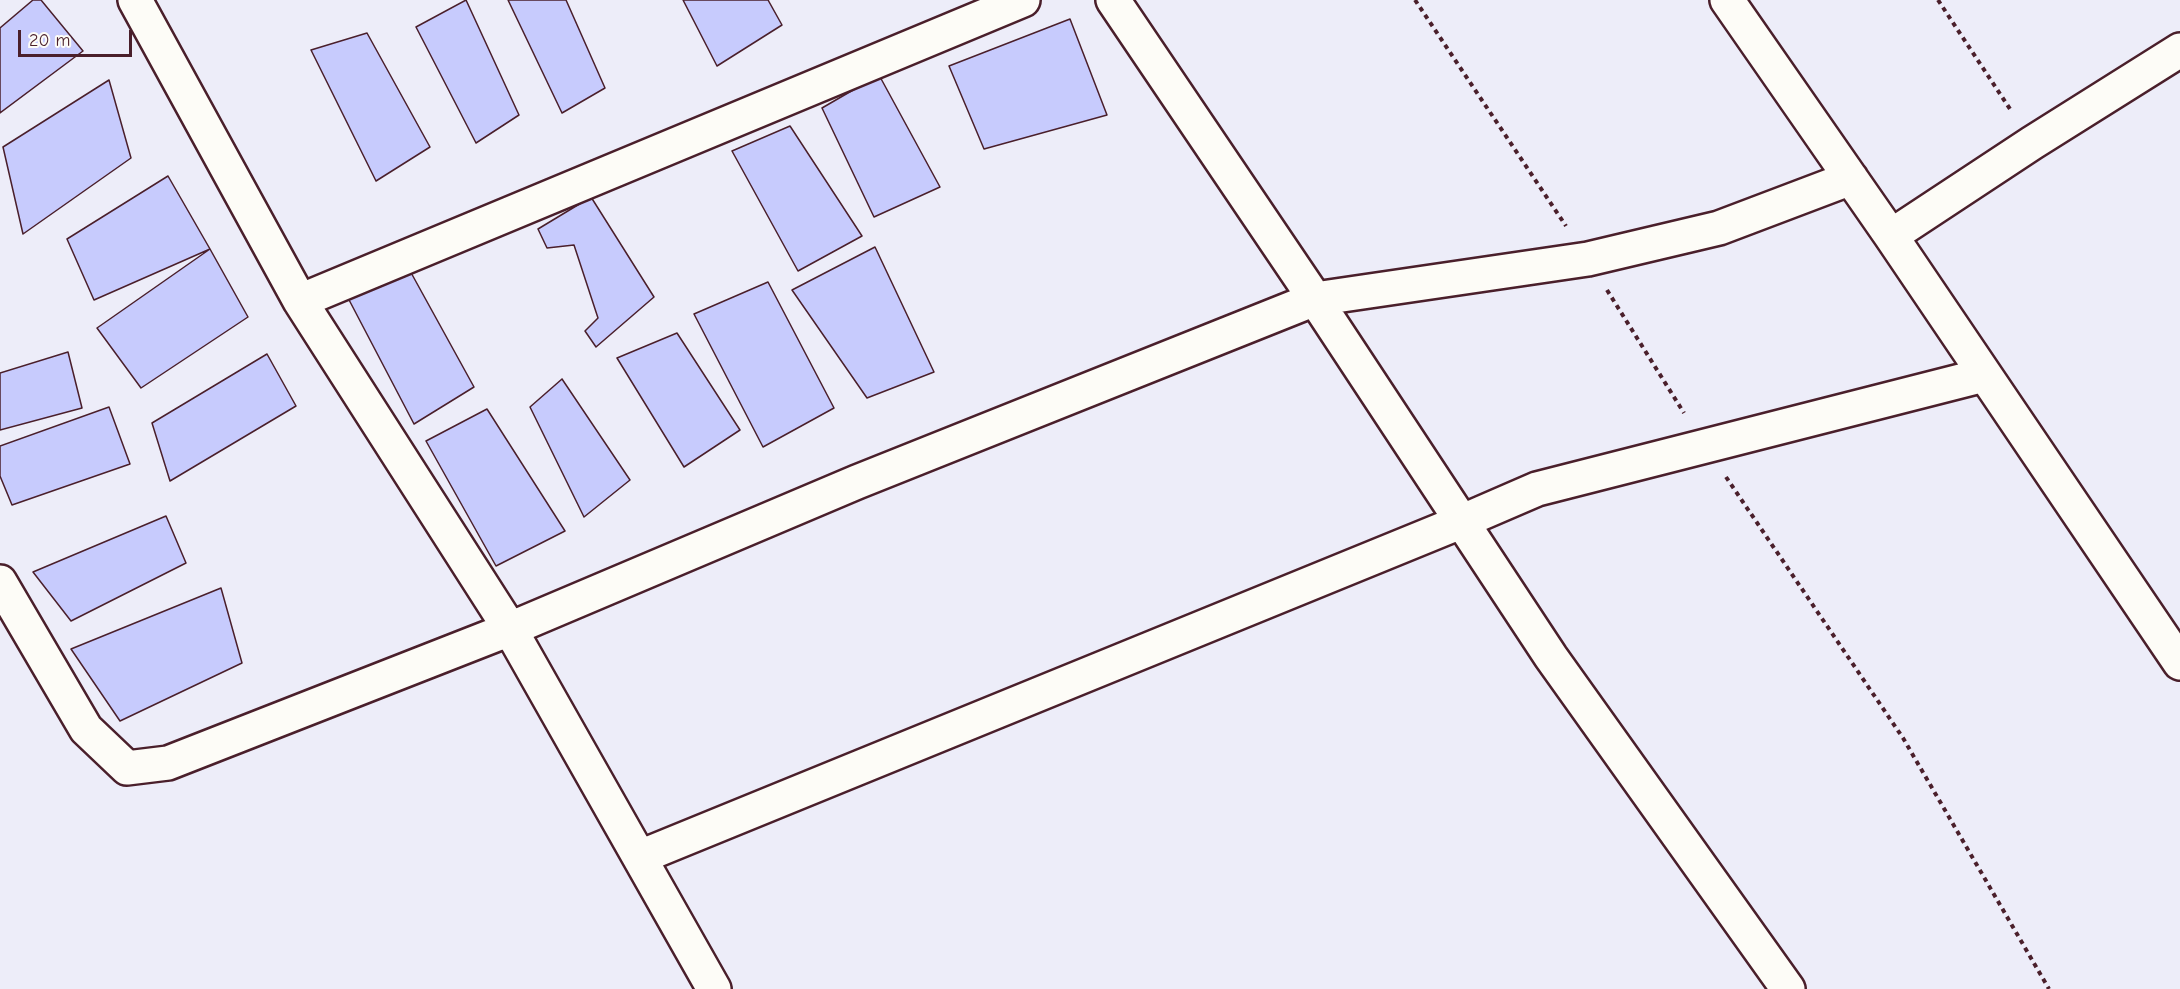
<!DOCTYPE html>
<html>
<head>
<meta charset="utf-8">
<style>
  body { margin:0 }
  #map { position:relative; width:2180px; height:989px; overflow:hidden; background:#ededf9; font-family:"Comic Neue",sans-serif }
  canvas { display:block }
  .scale { position:absolute; left:18px; top:30px; width:114px; height:27px; box-sizing:border-box; border:3px solid #4a1f2b; border-top:0; padding-left:8px; font-size:18px; line-height:21px; white-space:nowrap; color:#4a1f2b; -webkit-text-stroke:4px #fdfcf7; paint-order:stroke }
</style>
</head>
<body>
<div id="map">
<canvas width="2180" height="989"></canvas>
<div class="scale">20 m</div>
</div>
<script>
const ctx = document.querySelector('canvas').getContext('2d');
ctx.lineJoin = 'round';
function fill(path, color) { ctx.fillStyle = color; ctx.fill(path, 'evenodd'); }
const toPath = rows => new Path2D(rows.map(r => 'M' + r).join(''));
function stroke(path, color, width, dash) { ctx.strokeStyle = color; ctx.lineWidth = width; ctx.lineCap = dash ? 'butt' : 'round'; ctx.setLineDash(dash || []); ctx.stroke(path); }
const building = toPath([
  [33,0,41,0,83,51,0,113,0,28,33,0],
  [466,0,519,115,476,143,416,27,466,0],
  [508,0,566,0,605,88,562,113,508,0],
  [683,0,768,0,782,25,717,66,683,0],
  [1070,19,1107,115,984,149,949,66,1070,19],
  [367,33,430,147,376,181,311,50,367,33],
  [879,75,940,187,874,217,822,108,879,75],
  [109,80,131,158,23,234,3,147,109,80],
  [790,126,862,236,798,271,732,151,790,126],
  [168,176,210,249,94,300,67,239,168,176],
  [591,197,654,297,596,347,585,331,598,318,574,245,547,248,538,229,591,197],
  [875,247,934,372,867,398,792,290,875,247],
  [210,249,248,317,141,388,97,328,210,249],
  [409,269,474,387,414,424,347,296,409,269],
  [768,282,834,408,763,447,694,314,768,282],
  [677,333,740,430,684,467,617,358,677,333],
  [68,352,82,408,0,430,0,373,68,352],
  [267,354,296,406,170,481,152,423,267,354],
  [562,379,630,480,584,517,530,407,562,379],
  [109,407,130,464,12,505,0,476,0,446,109,407],
  [487,409,565,531,496,566,426,441,487,409],
  [166,516,186,563,71,621,33,572,166,516],
  [221,588,242,663,120,721,71,649,221,588]
]);
fill(building, '#c7cbfd');
stroke(building, '#4a1f2b', 1.5);
const minor = toPath([
  [1113,0,1315,299,1588,259,1719,228,1851,178],
  [1727,0,1891,236,2180,663],
  [1891,236,2032,143,2180,50],
  [300,301,1023,0],
  [0,582,86,729,127,768,168,763,510,629,300,301,135,0],
  [640,857,1463,521,1537,489,1984,375],
  [714,989,510,629,857,482,1315,299,1551,657,1788,989]
]);
stroke(minor, '#4a1f2b', 38);
stroke(toPath([
  [1415,0,1566,226],
  [1938,0,2012,112],
  [1607,290,1684,413],
  [1726,477,1903,738,2049,989]
]), '#4a1f2b', 4, [4.5, 4.5]);
stroke(minor, '#fdfcf7', 33);
</script>
</body>
</html>
